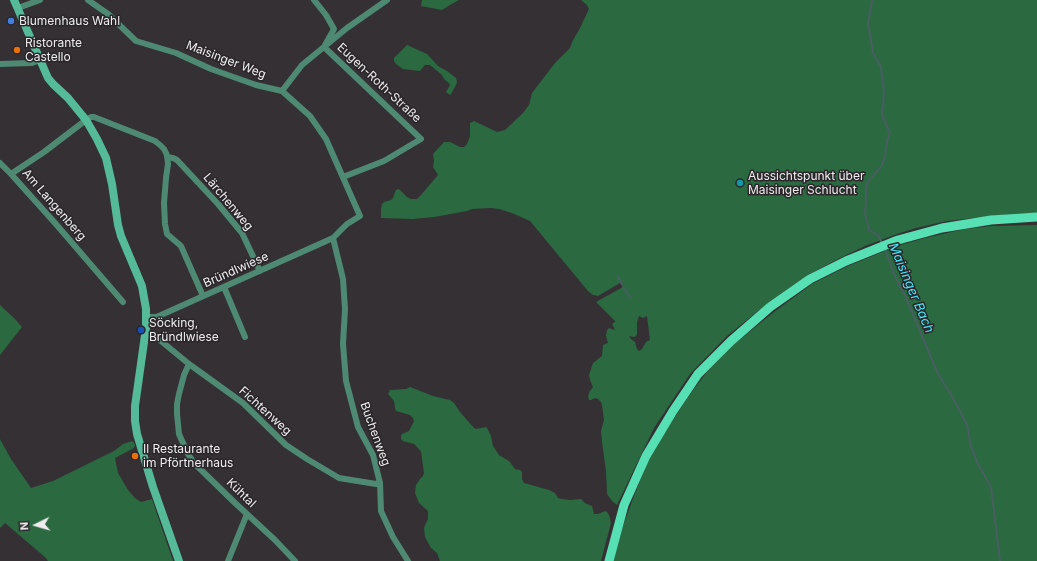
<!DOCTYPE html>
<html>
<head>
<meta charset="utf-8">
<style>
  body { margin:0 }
  #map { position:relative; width:1037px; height:561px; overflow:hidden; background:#343034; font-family:Inter,sans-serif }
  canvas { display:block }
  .north { position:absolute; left:16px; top:505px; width:40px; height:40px; -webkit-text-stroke:3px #2a262a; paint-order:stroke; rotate:265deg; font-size:11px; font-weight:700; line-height:16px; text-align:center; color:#efedef }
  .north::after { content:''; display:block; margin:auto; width:14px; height:18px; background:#efedef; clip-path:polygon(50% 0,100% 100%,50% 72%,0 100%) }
</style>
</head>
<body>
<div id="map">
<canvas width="1037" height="561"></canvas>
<div class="north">N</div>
</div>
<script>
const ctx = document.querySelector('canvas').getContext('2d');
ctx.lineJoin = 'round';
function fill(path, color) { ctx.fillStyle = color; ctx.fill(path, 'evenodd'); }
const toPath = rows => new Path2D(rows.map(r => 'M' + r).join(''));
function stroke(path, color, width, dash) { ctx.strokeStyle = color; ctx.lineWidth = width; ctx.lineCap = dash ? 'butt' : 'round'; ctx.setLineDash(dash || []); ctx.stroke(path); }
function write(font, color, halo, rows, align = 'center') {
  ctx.font = font + ' Inter,sans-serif'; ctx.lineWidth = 3; ctx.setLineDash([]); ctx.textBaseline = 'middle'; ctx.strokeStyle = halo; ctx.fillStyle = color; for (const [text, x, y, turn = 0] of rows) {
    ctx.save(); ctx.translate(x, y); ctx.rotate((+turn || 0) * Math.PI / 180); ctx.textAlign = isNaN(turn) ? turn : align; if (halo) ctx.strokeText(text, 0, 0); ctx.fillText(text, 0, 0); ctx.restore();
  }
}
fill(toPath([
  [422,0,459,0,450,5,442,10,421,6],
  [581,0,1037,0,1037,213,1011,214,947,221,916,228,897,234,865,246,836,260,808,275,768,303,727,336,690,374,654,428,617,505,612,501,607,494,606,471,602,442,601,431,604,420,602,405,601,402,598,399,595,398,591,400,589,400,588,396,590,391,593,387,590,380,589,375,593,363,602,356,603,345,608,343,606,336,607,330,609,328,615,330,612,324,613,323,615,322,615,321,596,302,623,287,620,283,598,296,593,295,588,291,530,221,512,213,499,209,491,208,472,209,467,211,434,217,413,219,381,218,381,209,382,204,384,202,391,200,393,198,396,190,398,189,400,190,407,197,411,199,417,199,421,195,438,175,433,167,434,161,433,154,444,142,450,142,460,147,464,147,467,144,470,136,470,123,474,121,497,132,505,130,523,113,529,105,532,93,555,63,570,48,573,40,579,30,589,9,587,5],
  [639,316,643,318,647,316,650,340,646,342,642,349,639,351,637,349,635,342,631,339,629,336,634,337,636,336,637,334,637,322],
  [407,45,427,54,438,66,447,71,456,78,457,82,456,85,451,94,450,95,446,92,450,85,449,83,445,80,441,74,430,65,425,65,420,71,403,69,396,64,394,61,394,58],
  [1037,225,1037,561,613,561,623,526,635,493,652,452,688,397,706,373,733,345,774,312,812,284,848,266,897,246,925,238,965,229,991,226],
  [0,305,15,319,22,327,0,355],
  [410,387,433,396,450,400,454,403,460,412,474,428,476,429,486,427,487,428,491,436,493,446,499,455,509,461,515,469,520,470,522,472,522,479,524,483,549,490,555,493,558,498,562,499,570,500,581,499,585,503,592,506,594,514,598,514,605,511,607,512,609,515,611,523,601,561,440,561,437,553,431,548,425,537,424,528,425,525,428,519,428,511,419,503,415,493,416,485,420,479,423,476,424,473,421,452,419,449,414,444,403,441,401,439,401,436,402,434,409,431,414,421,413,418,410,415,396,411,395,408,394,401,388,394,390,390,406,389],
  [0,439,11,459,31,488,53,481,114,451,123,444,129,442,133,441,135,445,134,448,115,458,118,473,128,490,135,498,141,502,152,499,173,561,48,561,46,558,5,523,0,528]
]), '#2b6940');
stroke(toPath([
  [872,0,868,23,873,53,881,67,884,93,882,115,890,133,887,141,885,157,881,167,870,179,866,186,866,197,865,213,869,230,878,235,882,243],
  [885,249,893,272,906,298,938,374,953,398,967,425,971,447,978,464,991,487,1000,561],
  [618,277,622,284],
  [623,287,630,297]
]), '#485e61', 2);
stroke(toPath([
  [88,0,108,14,136,41,176,53,211,69,256,85,282,91,310,116,326,139,360,216,347,224,333,238,161,315,156,317,146,317],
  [314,0,326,15,334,29,324,47,421,139,384,161,343,177],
  [18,8,40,0],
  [0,64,32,63,40,60],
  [282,91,302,65,347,28,387,0],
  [167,157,173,158,177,160,218,204,242,233,260,271],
  [0,163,11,174],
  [333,238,343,279,345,309,343,344,346,381,358,427,373,455,380,483,381,511,393,537,408,561],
  [224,287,245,337],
  [123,302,55,223,11,174,44,152,86,120,91,117,94,117,155,141,160,145,164,149,167,155,168,164,166,178,164,203,165,224,167,234,181,246,203,296],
  [145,335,151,335,161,341,189,364,243,403,286,445,307,459,339,478,376,484,380,483],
  [189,364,184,375,179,394,177,404,177,414,179,434,188,454,194,463,234,502,275,540,295,561],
  [228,561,247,514]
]), '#4d8973', 6);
stroke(toPath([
  [14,0,48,78,53,84,68,98,86,120,97,139,106,158,112,184,118,225,121,236,142,286,146,309,146,328,135,406,135,421,137,434,153,487,179,561]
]), '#54ba97', 8);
stroke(toPath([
  [609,561,624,505,646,456,673,411,698,374,731,341,770,307,810,279,846,261,898,240,942,228,991,220,1037,217]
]), '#56e0b3', 9);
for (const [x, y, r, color] of [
  [11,21,4,"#3f7fe0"],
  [17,50,4,"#e8710a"],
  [740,183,4,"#0f9aa8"],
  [141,330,4,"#1a4fb4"],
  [135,456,4,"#e8710a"]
]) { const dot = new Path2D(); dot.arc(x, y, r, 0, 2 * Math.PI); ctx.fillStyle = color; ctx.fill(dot); stroke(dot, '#2a262a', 1.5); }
write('12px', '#efedef', '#2a262a', [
  ["Blumenhaus Wahl",19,21],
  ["Ristorante",25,43],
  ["Castello",25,57],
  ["Aussichtspunkt über",748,176],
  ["Maisinger Schlucht",748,190],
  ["Söcking,",149,323],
  ["Bründlwiese",149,337],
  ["Il Restaurante",143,449],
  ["im Pförtnerhaus",143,463]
], 'left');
write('12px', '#efedef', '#2a262a', [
  ["Maisinger Weg",226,60,21],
  ["Eugen-Roth-Straße",379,83,43],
  ["Lärchenweg",228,202,50],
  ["Am Langenberg",54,205,49],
  ["Bründlwiese",236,270,-24],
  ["Fichtenweg",265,411,42],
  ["Buchenweg",375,434,70],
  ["Kühtal",241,493,44]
]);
write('italic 13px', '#46e7f9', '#2a262a', [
  ["Maisinger Bach",911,288,67]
]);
</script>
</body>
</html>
